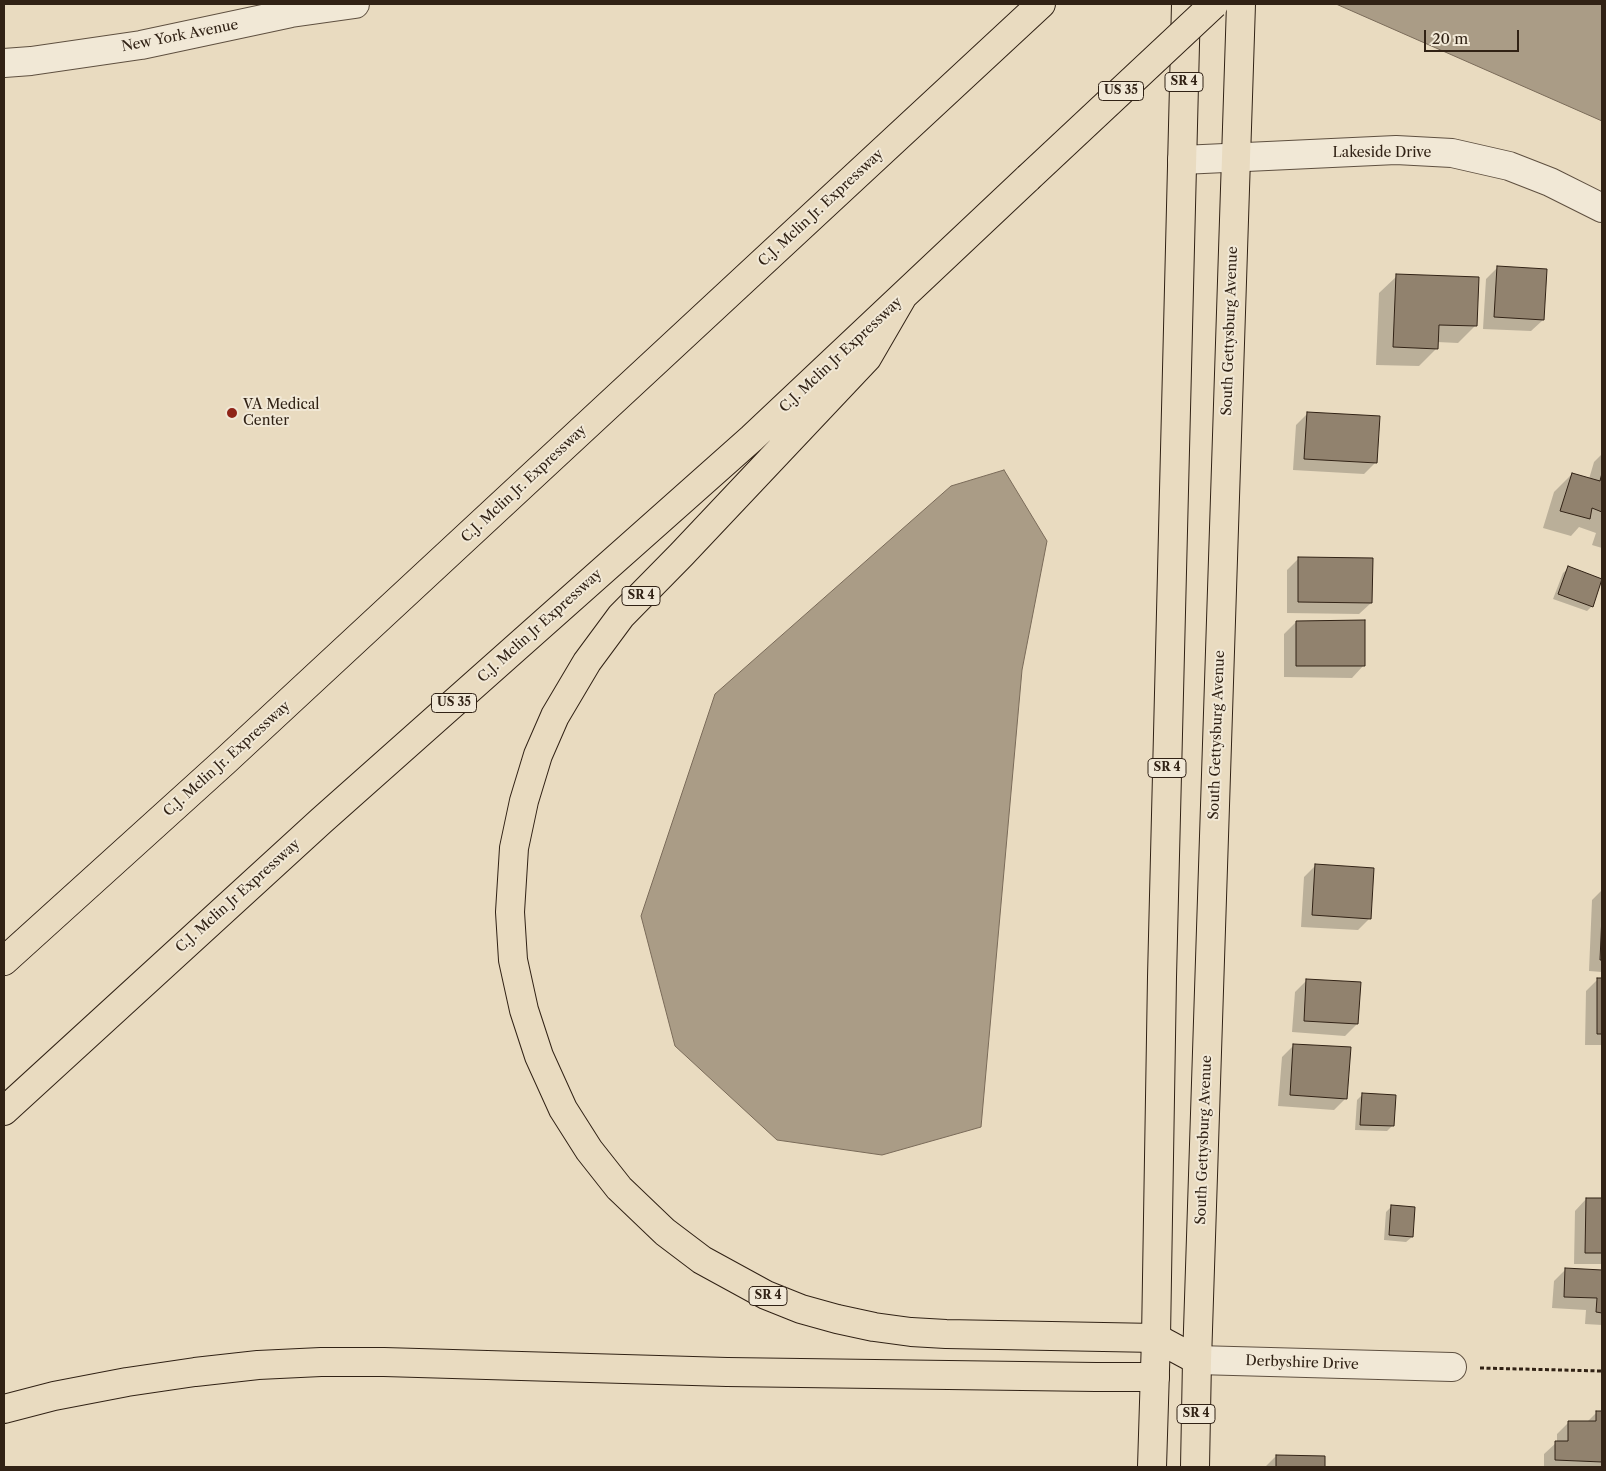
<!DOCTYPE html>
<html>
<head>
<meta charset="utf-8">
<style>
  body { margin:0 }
  #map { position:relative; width:1606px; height:1471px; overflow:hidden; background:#e9dbc0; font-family:"Libre Caslon Text",serif }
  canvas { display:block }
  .frame { position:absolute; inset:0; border:5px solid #312215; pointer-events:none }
  .scale { position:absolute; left:1424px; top:30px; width:95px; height:22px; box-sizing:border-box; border:2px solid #312215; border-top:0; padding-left:6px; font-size:15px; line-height:18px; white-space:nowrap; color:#312215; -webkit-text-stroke:4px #f1e8d6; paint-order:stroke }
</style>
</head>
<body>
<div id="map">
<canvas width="1606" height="1471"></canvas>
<div class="frame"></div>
<div class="scale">20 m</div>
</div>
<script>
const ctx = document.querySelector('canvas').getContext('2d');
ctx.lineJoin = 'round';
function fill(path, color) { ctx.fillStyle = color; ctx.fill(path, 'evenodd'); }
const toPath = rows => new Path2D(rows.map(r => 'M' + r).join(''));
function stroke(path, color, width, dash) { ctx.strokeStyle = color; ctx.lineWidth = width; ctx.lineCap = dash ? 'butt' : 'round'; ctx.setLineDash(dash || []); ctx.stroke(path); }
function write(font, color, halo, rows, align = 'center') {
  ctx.font = font + ' "Libre Caslon Text",serif'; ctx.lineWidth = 4; ctx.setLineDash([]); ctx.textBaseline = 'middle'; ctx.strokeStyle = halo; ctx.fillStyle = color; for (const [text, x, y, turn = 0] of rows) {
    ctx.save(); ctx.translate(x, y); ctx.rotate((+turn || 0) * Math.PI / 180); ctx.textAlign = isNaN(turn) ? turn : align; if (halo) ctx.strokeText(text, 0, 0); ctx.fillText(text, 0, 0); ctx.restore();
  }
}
const water = toPath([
  [1336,4,1602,4,1602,121,1336,4],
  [1004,470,1047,541,1022,670,981,1127,882,1155,777,1140,675,1046,641,916,715,694,951,486,1004,470]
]);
fill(water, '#aa9c86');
stroke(water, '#7a6b59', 1);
fill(toPath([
  [1498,267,1543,320,1531,331,1483,329,1486,279],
  [1397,276,1476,325,1458,343,1437,342,1437,348,1419,366,1376,365,1379,293],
  [1308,413,1376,462,1364,474,1293,470,1296,425],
  [1602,454,1602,548,1592,545,1596,533,1579,527,1571,536,1543,528,1554,492,1572,474,1589,479,1594,462],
  [1299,558,1371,603,1359,614,1287,613,1287,570],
  [1569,568,1602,580,1592,606,1587,611,1553,599,1563,573],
  [1296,622,1363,666,1352,678,1284,677,1284,634],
  [1315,866,1370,918,1358,930,1301,927,1304,877],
  [1602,890,1602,972,1589,971,1592,900],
  [1598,979,1602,979,1602,1045,1585,1045,1586,991],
  [1307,980,1357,1024,1345,1036,1292,1032,1295,992],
  [1294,1045,1346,1098,1334,1110,1278,1106,1282,1057],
  [1362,1095,1392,1126,1387,1131,1355,1130,1357,1100],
  [1602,1164,1602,1191,1601,1191],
  [1586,1199,1602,1199,1602,1264,1574,1264,1575,1211],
  [1392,1206,1412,1237,1406,1242,1384,1240,1386,1212],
  [1566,1269,1602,1271,1602,1325,1585,1324,1586,1310,1552,1308,1554,1281],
  [1597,1412,1602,1412,1602,1467,1544,1467,1544,1454,1557,1442,1557,1434,1569,1422,1587,1422],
  [1276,1456,1324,1457,1324,1467,1265,1467]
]), '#0003');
const building = toPath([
  [1497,266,1547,269,1544,320,1494,317,1497,266],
  [1396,274,1479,277,1477,326,1439,325,1438,349,1393,347,1396,274],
  [1307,412,1380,416,1377,463,1304,459,1307,412],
  [1572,473,1600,481,1602,473,1602,512,1592,508,1590,519,1560,511,1572,473],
  [1298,557,1373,558,1372,603,1298,602,1298,557],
  [1568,566,1602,579,1593,607,1558,594,1568,566],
  [1365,620,1365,666,1296,666,1296,621,1365,620],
  [1315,864,1374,868,1371,919,1312,915,1315,864],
  [1602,915,1602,960,1600,960,1602,915],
  [1597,978,1602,978,1602,1034,1597,1034,1597,978],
  [1306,979,1361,982,1358,1024,1304,1021,1306,979],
  [1293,1044,1351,1047,1347,1099,1290,1095,1293,1044],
  [1362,1093,1396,1095,1394,1126,1360,1125,1362,1093],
  [1586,1198,1602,1198,1602,1253,1585,1253,1586,1198],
  [1391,1205,1415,1207,1413,1237,1389,1235,1391,1205],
  [1565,1268,1602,1270,1602,1313,1596,1312,1597,1298,1564,1297,1565,1268],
  [1596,1411,1602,1411,1602,1462,1555,1460,1555,1441,1568,1441,1568,1421,1596,1421,1596,1411],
  [1276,1455,1325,1456,1325,1467,1276,1467,1276,1455]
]);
fill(building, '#91826e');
stroke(building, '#312215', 1);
const minor = toPath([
  [4,63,31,61,141,45,291,13,355,4],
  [1182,160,1396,150,1452,153,1509,166,1550,182,1602,208],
  [1197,1360,1452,1367]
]);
const major = toPath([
  [1152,1467,1156,1338,1162,977,1186,4],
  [1195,1467,1197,1360,1241,4]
]);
const highway = toPath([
  [903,296,867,358,681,555,621,616,587,662,555,716,538,755,524,801,514,848,510,912,513,960,524,1010,539,1056,563,1109,589,1150,619,1188,665,1232,702,1260,766,1295,801,1309,837,1319,874,1327,911,1332,946,1334,1156,1338,1197,1360],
  [4,961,224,762,1041,4],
  [4,1111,321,821,752,438,1028,178],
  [4,1409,54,1396,127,1382,195,1372,258,1365,321,1362,384,1362,727,1372,1096,1377,1155,1377]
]);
stroke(minor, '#5f5040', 30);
stroke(major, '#312215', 30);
stroke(highway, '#312215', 30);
stroke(toPath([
  [1480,1368,1602,1371]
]), '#312215', 3, [4, 2.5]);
stroke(minor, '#f1e8d6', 28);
stroke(major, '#e9dbc0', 28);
stroke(highway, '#e9dbc0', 28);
const highwayBridge = toPath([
  [1028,178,1214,4]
]);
stroke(highwayBridge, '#312215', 30, []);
stroke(highwayBridge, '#e9dbc0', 28);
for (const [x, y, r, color] of [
  [232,413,6,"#8f2418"]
]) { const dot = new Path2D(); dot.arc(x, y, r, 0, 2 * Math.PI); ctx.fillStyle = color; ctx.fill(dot); stroke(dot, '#f1e8d6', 2); }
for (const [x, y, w] of [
  [1184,82,38],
  [1121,91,45],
  [641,596,38],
  [454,703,45],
  [1167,768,38],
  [768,1296,38],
  [1196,1414,38]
]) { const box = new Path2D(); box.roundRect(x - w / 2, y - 9.5, w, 19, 4); ctx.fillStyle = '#f1e8d6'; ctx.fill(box); stroke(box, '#312215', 1); }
write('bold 12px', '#312215', null, [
  ["SR 4",1184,82],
  ["US 35",1121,91],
  ["SR 4",641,596],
  ["US 35",454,703],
  ["SR 4",1167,768],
  ["SR 4",768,1296],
  ["SR 4",1196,1414]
]);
write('14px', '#312215', '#f1e8d6', [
  ["New York Avenue",180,36,-11],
  ["Lakeside Drive",1382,153],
  ["C.J. Mclin Jr. Expressway",821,208,-43],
  ["South Gettysburg Avenue",1230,331,-88],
  ["C.J. Mclin Jr Expressway",841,355,-43],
  ["C.J. Mclin Jr. Expressway",524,484,-43],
  ["C.J. Mclin Jr Expressway",540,626,-42],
  ["South Gettysburg Avenue",1217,735,-88],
  ["C.J. Mclin Jr. Expressway",227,759,-42],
  ["C.J. Mclin Jr Expressway",238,896,-42],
  ["South Gettysburg Avenue",1204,1140,-88],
  ["Derbyshire Drive",1302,1363,2]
]);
write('14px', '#312215', '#f1e8d6', [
  ["VA Medical",243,405],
  ["Center",243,421]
], 'left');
</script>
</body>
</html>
